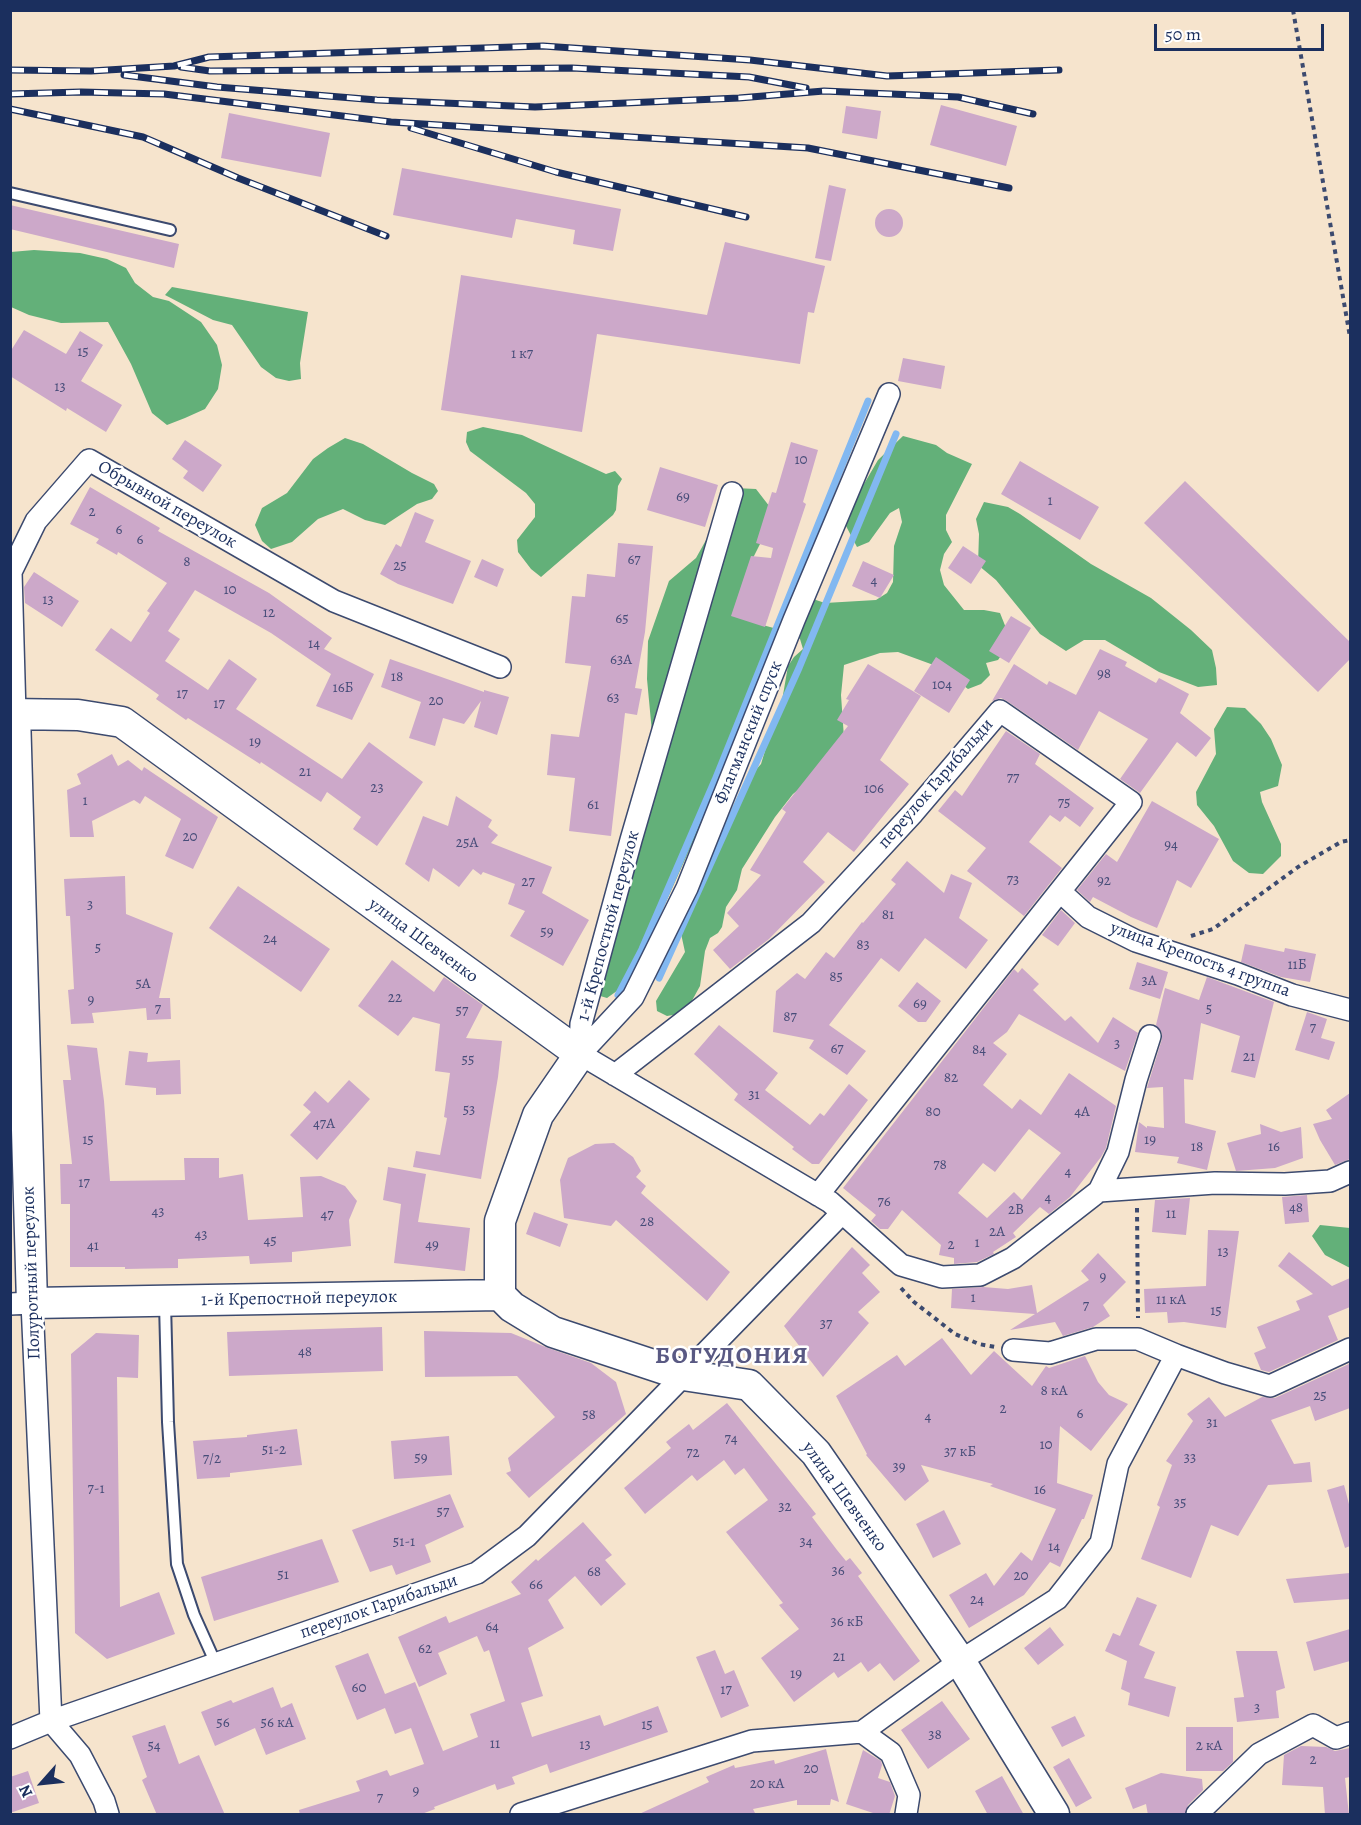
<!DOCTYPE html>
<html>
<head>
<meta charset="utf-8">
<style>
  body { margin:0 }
  #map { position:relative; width:1361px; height:1825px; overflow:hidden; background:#f6e4cd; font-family:Alegreya,serif }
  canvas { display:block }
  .frame { position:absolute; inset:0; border:12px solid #1b2f5e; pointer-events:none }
  .north { position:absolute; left:12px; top:1753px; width:60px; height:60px; -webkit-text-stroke:4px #fff; paint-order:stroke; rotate:243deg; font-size:16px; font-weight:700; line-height:24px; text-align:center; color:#1b2f5e }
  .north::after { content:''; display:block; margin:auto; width:21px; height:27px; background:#1b2f5e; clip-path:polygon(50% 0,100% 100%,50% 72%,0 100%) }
  .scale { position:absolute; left:1154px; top:24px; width:170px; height:27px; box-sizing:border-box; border:3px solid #1b2f5e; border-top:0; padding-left:8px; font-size:18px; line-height:21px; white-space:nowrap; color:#1b2f5e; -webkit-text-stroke:4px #fff; paint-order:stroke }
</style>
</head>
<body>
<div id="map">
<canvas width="1361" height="1825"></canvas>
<div class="frame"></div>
<div class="north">N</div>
<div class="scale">50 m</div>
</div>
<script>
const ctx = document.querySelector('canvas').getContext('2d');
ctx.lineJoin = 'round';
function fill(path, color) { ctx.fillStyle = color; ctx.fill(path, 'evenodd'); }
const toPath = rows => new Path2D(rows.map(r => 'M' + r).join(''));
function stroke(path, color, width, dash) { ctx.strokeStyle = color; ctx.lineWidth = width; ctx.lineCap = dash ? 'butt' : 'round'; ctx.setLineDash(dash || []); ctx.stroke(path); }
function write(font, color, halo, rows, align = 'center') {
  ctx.font = font + ' Alegreya,serif'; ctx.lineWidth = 5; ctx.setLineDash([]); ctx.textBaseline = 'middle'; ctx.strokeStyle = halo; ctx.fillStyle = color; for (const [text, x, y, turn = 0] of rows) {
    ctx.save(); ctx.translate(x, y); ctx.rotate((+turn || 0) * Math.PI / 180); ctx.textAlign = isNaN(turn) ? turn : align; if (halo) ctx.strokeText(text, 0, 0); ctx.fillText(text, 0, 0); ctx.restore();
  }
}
fill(toPath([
  [34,250,80,253,107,259,126,268,135,283,153,297,169,301,201,322,217,345,222,365,218,389,205,409,185,418,167,425,152,413,131,364,108,322,61,323,29,315,11,307,11,252],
  [172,287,308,312,300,363,301,379,289,381,276,378,261,367,232,325,213,320,165,295],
  [483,427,522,435,606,474,615,471,622,479,618,486,616,510,613,515,541,577,531,569,518,552,517,540,535,517,535,504,526,493,470,451,466,442,467,432],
  [903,436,936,445,947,453,972,464,946,515,946,530,952,542,944,554,940,570,944,585,964,610,984,610,1000,613,1006,628,1007,647,998,660,986,663,990,675,981,684,968,689,939,667,898,652,880,653,844,665,841,695,844,738,808,782,793,794,775,817,742,869,737,890,726,907,722,927,718,933,710,938,705,951,700,986,689,1006,679,1014,667,1016,657,1011,656,1001,685,952,680,929,688,913,689,901,721,828,738,803,746,781,761,764,769,738,779,718,788,666,794,657,803,649,800,639,795,634,810,598,825,603,876,600,887,593,893,582,894,546,902,522,899,508,890,513,869,542,857,547,846,526,847,513,878,460],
  [345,438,363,444,412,473,434,484,438,491,432,499,417,504,385,525,365,520,343,509,318,519,292,542,271,549,262,541,255,525,262,508,287,493,313,459,328,448],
  [735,488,756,489,773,511,763,538,752,560,759,624,781,630,727,766,639,962,621,988,607,998,590,993,654,754,647,679,648,641,669,581,696,558],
  [984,502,1008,507,1020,514,1091,564,1151,598,1191,630,1212,650,1216,668,1217,685,1198,687,1159,672,1105,640,1084,640,1066,651,1040,634,996,580,978,565,979,534,976,519],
  [1227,707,1245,708,1261,724,1271,739,1282,765,1278,786,1260,792,1262,802,1281,844,1281,856,1263,874,1249,873,1233,861,1214,826,1197,805,1196,792,1216,754,1214,729],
  [1320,1225,1350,1228,1350,1268,1325,1255,1312,1236]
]), '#63b079');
stroke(toPath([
  [659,978,799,668,896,434],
  [618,995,642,949,715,780,868,401]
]), '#82b8f1', 7);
fill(toPath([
  [941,105,1017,126,1006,166,930,145],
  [846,106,881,111,877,139,842,133],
  [229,113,330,133,321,177,221,158],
  [402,168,621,209,613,251,573,244,575,230,516,219,512,238,393,215],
  [829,185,846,189,831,261,815,258],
  [10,205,179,244,174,268,10,229],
  '875 223a14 14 0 1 1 28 0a14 14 0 1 1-28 0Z',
  [725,242,825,266,814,313,808,312,800,364,597,334,582,432,441,410,461,275,707,315],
  [24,330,66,354,80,331,103,345,81,381,122,405,106,432,67,408,66,411,10,376,10,352],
  [903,358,945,366,941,389,898,381],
  [185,440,222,465,203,492,183,478,188,471,172,459],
  [791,442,818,450,803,502,806,504,765,627,731,616,751,556,771,558,773,548,756,543,772,492,776,493],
  [1020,461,1099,507,1080,540,1001,494],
  [660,467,718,485,705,527,647,510],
  [1185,481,1350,642,1350,659,1318,692,1144,523],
  [90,487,160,528,158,531,269,593,332,638,324,649,374,674,352,720,316,706,331,674,271,633,195,590,168,631,180,639,165,661,208,690,229,659,257,679,236,709,342,779,369,742,423,782,377,846,353,829,361,817,327,792,321,802,261,762,260,764,188,718,186,720,156,699,159,695,95,650,111,628,131,642,150,613,147,611,167,583,118,552,117,555,96,543,99,539,70,524],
  [415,512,434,520,425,542,471,561,453,604,398,584,380,574,396,544,401,547],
  [618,543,653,546,645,632,635,688,642,689,637,715,625,713,611,836,569,831,575,778,547,775,551,734,579,737,591,666,565,663,572,596,585,597,587,574,615,577],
  [963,546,986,561,971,584,948,568],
  [482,559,504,569,497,587,474,577],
  [863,561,894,575,880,598,852,586],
  [34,572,79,601,62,627,25,603,24,587],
  [1011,616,1031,628,1009,663,989,651],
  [1100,649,1127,662,1125,666,1156,683,1159,678,1189,694,1180,713,1211,738,1196,757,1177,742,1140,793,1120,779,1148,739,1099,711,1078,750,1007,701,1001,698,992,701,1014,664,1047,685,1049,681,1076,695],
  [936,657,970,680,949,713,914,691],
  [390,659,484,692,484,690,509,697,497,735,474,727,481,701,464,724,443,718,435,746,409,738,421,702,381,687],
  [868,664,921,696,880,760,909,784,854,852,828,832,803,862,825,882,769,939,730,969,713,950,739,926,727,913,761,875,750,870,786,812,782,809,848,726,837,720,849,700,846,699],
  [1006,731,1040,754,1035,764,1094,808,1080,827,1065,816,1060,822,1050,815,1029,842,1062,868,1024,916,967,871,986,848,938,811,955,790,962,796],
  [112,754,118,766,128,760,142,771,144,767,218,817,193,869,165,856,181,819,145,796,140,804,134,800,92,821,94,837,70,837,67,790,81,784,77,774],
  [456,796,492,820,488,827,498,835,491,843,552,867,542,893,589,920,563,966,510,936,525,911,508,904,515,884,483,872,481,875,473,869,459,887,433,868,429,882,405,864,423,816,448,826],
  [1152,801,1219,839,1191,888,1177,880,1157,928,1131,917,1093,897,1090,902,1077,890,1106,854,1117,862],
  [907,861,944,893,951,874,972,883,959,918,988,940,966,969,925,938,899,972,881,958,829,1025,866,1051,847,1075,809,1048,814,1040,773,1032,776,991,797,973,805,979,826,952,834,958,862,922,863,923,896,884,891,880],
  [125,876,126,914,173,933,159,998,170,998,171,1019,147,1020,146,1008,92,1013,94,1023,71,1024,68,990,74,989,70,916,66,916,64,879],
  [238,886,330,949,301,992,209,928],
  [1061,910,1075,923,1058,946,1042,935],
  [1245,944,1284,952,1285,948,1316,954,1310,982,1281,977,1241,962],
  [392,960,434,992,444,977,483,1005,466,1038,502,1041,498,1077,481,1179,413,1167,416,1151,440,1155,447,1118,444,1117,450,1073,435,1071,440,1024,413,1017,398,1036,358,1006],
  [1137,962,1168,972,1160,999,1129,989],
  [1022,968,1039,984,1033,990,1065,1021,1071,1016,1098,1043,1113,1017,1138,1033,1125,1071,1019,1014,1007,1032,993,1043,1007,1054,983,1085,1012,1109,1020,1099,1041,1115,1069,1073,1116,1106,1106,1148,1101,1157,1070,1197,1049,1214,1040,1207,1013,1233,1016,1237,993,1252,994,1254,977,1262,954,1264,954,1258,939,1255,941,1245,902,1210,888,1229,880,1229,871,1221,876,1215,843,1188,1014,969,1018,973],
  [1029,1129,1061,1153,1022,1200,1014,1192,987,1218,958,1193,983,1163,995,1172],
  [1207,977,1274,1002,1255,1078,1231,1072,1240,1036,1201,1023,1193,1080,1184,1079,1185,1123,1216,1131,1207,1170,1177,1163,1179,1157,1135,1152,1139,1122,1147,1128,1147,1126,1164,1128,1163,1087,1147,1088,1162,1039,1162,1033,1156,1025,1165,988,1199,1000],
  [917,982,941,1001,926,1022,918,1022,898,1006],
  [1307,1012,1327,1019,1321,1038,1335,1042,1329,1060,1295,1050],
  [719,1025,778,1073,765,1090,810,1125,820,1113,824,1116,849,1084,868,1100,819,1164,812,1164,792,1149,794,1147,734,1100,738,1094,694,1054],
  [67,1045,97,1048,104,1101,110,1181,185,1180,184,1158,219,1158,219,1178,243,1174,248,1220,303,1217,300,1177,321,1176,345,1186,357,1201,349,1220,351,1246,292,1252,292,1262,250,1264,249,1256,178,1259,178,1268,125,1269,125,1267,70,1267,70,1204,61,1204,60,1164,72,1164,63,1080,71,1080],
  [129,1051,148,1053,147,1062,180,1060,181,1094,156,1095,156,1088,125,1085],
  [349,1080,370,1099,317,1160,290,1135,311,1112,303,1105,315,1091,328,1103],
  [1350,1093,1350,1159,1335,1165,1320,1140,1313,1124,1332,1119,1326,1110],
  [1260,1124,1281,1132,1301,1127,1303,1158,1275,1168,1236,1171,1227,1143,1261,1134],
  [614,1143,633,1157,641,1171,636,1177,646,1186,641,1193,730,1272,707,1301,616,1220,611,1226,564,1218,560,1180,568,1158,595,1144],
  [388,1167,426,1174,418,1222,470,1228,465,1271,394,1263,401,1204,383,1200],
  [1307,1195,1309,1222,1285,1224,1282,1197],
  [1190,1198,1186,1235,1152,1232,1155,1200],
  [534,1212,568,1224,560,1247,526,1234],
  [1208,1230,1239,1231,1226,1328,1184,1322,1168,1323,1167,1312,1145,1313,1144,1289,1206,1286],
  [852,1247,870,1265,862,1273,880,1292,858,1312,869,1323,823,1377,784,1326],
  [1289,1252,1332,1286,1350,1278,1350,1307,1328,1316,1338,1340,1269,1372,1261,1370,1254,1353,1266,1348,1257,1327,1300,1310,1296,1301,1313,1294,1278,1266],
  [1098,1253,1126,1282,1103,1305,1110,1316,1093,1327,1063,1336,1055,1322,1010,1330,1035,1314,951,1308,952,1289,983,1287,1008,1289,1032,1285,1037,1313,1089,1280,1081,1271],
  [382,1327,383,1371,229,1376,227,1332],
  [424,1331,511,1333,548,1348,591,1363,616,1382,626,1414,529,1498,506,1473,511,1471,508,1458,555,1417,517,1376,425,1377],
  [96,1333,139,1335,138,1378,117,1377,120,1607,159,1592,175,1634,107,1659,75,1633,71,1354],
  [942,1338,971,1375,994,1351,1032,1386,1046,1366,1049,1368,1085,1356,1098,1382,1109,1395,1128,1404,1091,1451,1060,1426,1057,1483,1093,1495,1084,1519,1082,1519,1060,1567,1050,1562,1024,1595,969,1628,949,1595,986,1573,994,1586,1021,1552,1032,1561,1056,1509,990,1486,993,1484,921,1465,929,1481,905,1501,866,1455,867,1454,836,1396,897,1355,905,1366],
  [1349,1364,1350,1368,1350,1408,1315,1421,1310,1406,1271,1420,1294,1464,1310,1462,1312,1482,1268,1485,1238,1536,1211,1525,1191,1578,1141,1559,1160,1507,1157,1505,1172,1465,1166,1461,1193,1421,1187,1414,1209,1397,1225,1417,1262,1397,1275,1398],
  [727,1403,816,1514,812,1517,837,1550,846,1561,850,1558,862,1573,858,1576,920,1661,894,1681,880,1663,868,1672,861,1662,838,1678,834,1672,794,1702,761,1658,799,1629,779,1605,783,1603,726,1532,768,1500,744,1468,735,1475,724,1460,697,1481,692,1475,645,1514,624,1488,671,1448,666,1442,689,1424,693,1430],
  [297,1429,302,1465,230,1473,230,1477,197,1479,193,1441,247,1437,247,1435],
  [449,1436,452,1475,394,1479,391,1441],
  [1344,1485,1350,1508,1350,1546,1345,1548,1327,1490],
  [450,1494,464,1527,425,1545,431,1562,396,1575,392,1565,370,1572,352,1530],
  [944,1510,961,1544,933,1558,916,1524],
  [583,1522,612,1555,605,1560,626,1584,601,1606,575,1576,548,1600,564,1628,528,1648,543,1696,521,1703,532,1737,600,1715,604,1726,658,1706,668,1732,550,1773,547,1764,512,1777,515,1784,497,1790,495,1784,434,1807,435,1809,419,1815,300,1815,299,1810,360,1791,356,1781,387,1770,390,1776,424,1764,411,1728,395,1734,385,1708,357,1720,335,1666,368,1653,385,1694,415,1682,443,1751,478,1737,470,1714,505,1701,489,1650,484,1652,477,1636,438,1653,447,1674,419,1687,398,1637,446,1616,449,1623,521,1594,511,1582,536,1559,538,1561],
  [322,1539,339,1582,214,1621,201,1577],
  [1350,1573,1350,1599,1294,1603,1286,1579],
  [1137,1597,1157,1605,1139,1645,1155,1652,1144,1678,1176,1687,1169,1717,1128,1705,1130,1693,1121,1689,1127,1661,1105,1651,1113,1633,1120,1636],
  [1050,1627,1064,1645,1038,1665,1024,1648],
  [1350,1629,1350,1661,1314,1671,1306,1642],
  [715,1650,725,1674,734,1670,749,1706,721,1718,696,1657],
  [1236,1651,1277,1651,1285,1688,1276,1691,1279,1718,1237,1722,1234,1698,1244,1697],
  [273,1687,281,1708,292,1703,306,1739,266,1755,255,1728,215,1746,201,1712,231,1700,233,1703],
  [942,1701,970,1739,928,1769,901,1730],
  [1075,1716,1085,1736,1062,1747,1051,1727],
  [165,1725,179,1764,199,1755,225,1815,157,1815,142,1780,147,1777,132,1736],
  [1186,1727,1233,1727,1233,1762,1223,1771,1186,1771],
  [1301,1746,1326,1747,1335,1751,1350,1748,1350,1777,1345,1778,1349,1815,1325,1815,1323,1787,1282,1785,1284,1755],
  [826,1749,839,1802,831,1799,830,1805,797,1805,797,1800,753,1809,756,1815,637,1815,709,1782,706,1777,734,1765,735,1768,774,1760,775,1764],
  [863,1750,881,1761,882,1765,878,1778,890,1782,895,1796,889,1815,879,1815,846,1804],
  [1069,1758,1092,1798,1076,1807,1053,1767],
  [28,1771,39,1803,10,1813,10,1777],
  [1161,1773,1202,1779,1203,1790,1188,1805,1185,1815,1148,1815,1146,1804,1133,1809,1125,1788],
  [1002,1776,1024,1815,988,1815,975,1791]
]), '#cca8c9');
const lane = toPath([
  [10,193,170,230],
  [165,1303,168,1422,177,1564,194,1615,216,1664]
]);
const street = toPath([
  [15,714,11,572,36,521,89,460,334,601,500,667],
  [1062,889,1065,896,1088,917,1136,941,1238,974,1292,995,1350,1010],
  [580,1054,830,1202,901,1265,942,1277,980,1275,1013,1258,1099,1191,1118,1152,1136,1080,1150,1036],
  [580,1054,633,997,687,888,794,620,889,394],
  [580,1054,581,1024,631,840,732,493],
  [615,1075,811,923,913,813,1000,711,1131,802,818,1195],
  [1099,1191,1215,1183,1285,1184,1330,1181,1350,1172],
  [10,1304,32,1303,51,1721,80,1755,104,1801,108,1814],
  [1176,1355,1225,1373,1270,1386,1350,1349],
  [862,1732,891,1753,909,1795,906,1814],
  [10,1738,51,1721,477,1573,527,1536,842,1213],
  [521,1814,752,1741,862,1732,960,1661,1057,1599,1101,1543,1118,1464,1176,1355,1138,1339,1096,1339,1050,1353,1013,1350],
  [1197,1814,1259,1754,1313,1725,1336,1738,1350,1733]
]);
const secondary = toPath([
  [10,714,78,715,122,722,580,1054,538,1115,500,1221,500,1295],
  [15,714,32,1303,500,1295],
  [500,1295,512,1307,553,1332,683,1375,749,1385,816,1453,960,1661,1054,1814]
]);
stroke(lane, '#3c4a6f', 14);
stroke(street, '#3c4a6f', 24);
stroke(secondary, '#3c4a6f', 33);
stroke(toPath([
  [1293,10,1350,337],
  [1191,936,1213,929,1298,867,1341,842,1350,840],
  [1137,1208,1138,1318],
  [901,1288,914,1302,955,1334,979,1344,995,1347]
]), '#3c4a6f', 4, [4.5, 4.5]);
stroke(lane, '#fff', 10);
stroke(street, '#fff', 21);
stroke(secondary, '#fff', 30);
const rail = toPath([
  [181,67,210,71,572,68,749,77,806,88],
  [10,70,91,71,174,66,209,57,543,46,750,60,887,76,1059,70],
  [124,75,217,87,377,100,535,107,739,98,824,91,958,97,1033,114],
  [10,94,81,92,164,94,391,122,808,148,1009,188],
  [10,109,143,137,238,178,386,236],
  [411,128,556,172,746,217]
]);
stroke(rail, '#1b2f5e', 7);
stroke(rail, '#fff', 4.5, [14]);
write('15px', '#474d79', null, [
  ["15",83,352],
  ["1 к7",522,354],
  ["13",60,387],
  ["10",801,460],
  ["69",683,497],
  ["1",1050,501],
  ["2",92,512],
  ["6",119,530],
  ["6",140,540],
  ["67",634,560],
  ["8",187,562],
  ["25",400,566],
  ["4",874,581],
  ["10",230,590],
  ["13",48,600],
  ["12",269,613],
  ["65",622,619],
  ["14",314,644],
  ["63А",621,660],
  ["98",1104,674],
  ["18",397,677],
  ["104",942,685],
  ["16Б",343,688],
  ["17",182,694],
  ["63",613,698],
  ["20",436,701],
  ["17",219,704],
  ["19",255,742],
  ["21",305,772],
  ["77",1013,778],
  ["23",377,788],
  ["106",874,789],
  ["1",85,801],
  ["75",1064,803],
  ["61",593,805],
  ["20",190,837],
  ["25А",467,843],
  ["94",1171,845],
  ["73",1013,880],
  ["92",1104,881],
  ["27",528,882],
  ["3",90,905],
  ["81",888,915],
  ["59",547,932],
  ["24",270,939],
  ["83",863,945],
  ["5",98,948],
  ["11Б",1297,965],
  ["85",836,977],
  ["3А",1149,981],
  ["5А",143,984],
  ["22",395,998],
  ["9",91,1000],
  ["69",920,1004],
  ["7",158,1009],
  ["5",1209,1009],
  ["57",462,1011],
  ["87",790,1017],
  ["7",1313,1028],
  ["3",1117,1044],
  ["67",837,1049],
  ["84",979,1050],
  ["21",1249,1057],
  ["55",468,1060],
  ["82",951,1078],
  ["31",754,1095],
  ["53",469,1110],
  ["80",933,1112],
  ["4А",1082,1112],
  ["47А",324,1124],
  ["15",88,1140],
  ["19",1150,1140],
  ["18",1197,1147],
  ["16",1274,1147],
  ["78",940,1165],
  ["4",1068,1172],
  ["17",84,1183],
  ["4",1048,1198],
  ["76",884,1202],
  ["48",1296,1208],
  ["2В",1016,1210],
  ["43",158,1212],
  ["11",1171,1214],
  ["47",327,1215],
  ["28",647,1222],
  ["2А",997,1232],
  ["43",201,1235],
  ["45",270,1241],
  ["1",977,1243],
  ["49",432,1245],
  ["2",951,1245],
  ["41",93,1246],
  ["13",1223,1252],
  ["9",1103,1277],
  ["1",973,1298],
  ["11 кА",1171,1300],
  ["7",1086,1306],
  ["15",1216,1311],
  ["37",826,1324],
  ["48",305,1352],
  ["8 кА",1054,1391],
  ["25",1320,1396],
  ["2",1003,1409],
  ["6",1080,1414],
  ["58",589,1415],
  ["4",928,1417],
  ["31",1212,1423],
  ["74",731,1439],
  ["10",1046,1445],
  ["51-2",274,1450],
  ["37 кБ",960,1452],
  ["72",693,1453],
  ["59",421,1458],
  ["33",1190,1458],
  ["7/2",212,1459],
  ["39",899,1467],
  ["7-1",96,1489],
  ["16",1040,1490],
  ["35",1180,1503],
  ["32",785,1507],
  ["57",443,1512],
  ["51-1",404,1542],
  ["34",806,1542],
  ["14",1054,1547],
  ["36",838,1571],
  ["68",594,1572],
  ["51",283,1575],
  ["20",1021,1576],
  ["66",536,1585],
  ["24",977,1600],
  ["36 кБ",847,1622],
  ["64",492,1627],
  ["62",425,1649],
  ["21",839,1657],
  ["19",796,1674],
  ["60",359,1688],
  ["17",726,1690],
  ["3",1257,1708],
  ["56",223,1723],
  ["56 кА",277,1723],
  ["15",647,1725],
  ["38",935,1735],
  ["11",495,1744],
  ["13",585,1745],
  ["54",154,1746],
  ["2 кА",1209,1746],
  ["2",1313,1760],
  ["20",811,1769],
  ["20 кА",767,1784],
  ["9",416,1791],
  ["7",380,1798]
]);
write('18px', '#1b2f5e', '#fff', [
  ["Обрывной переулок",167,505,30],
  ["Флагманский спуск",749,733,-68],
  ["переулок Гарибальди",936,784,-49],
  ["1-й Крепостной переулок",609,926,-75],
  ["улица Шевченко",423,941,36],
  ["улица Крепость 4 группа",1200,960,20],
  ["Полуротный переулок",32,1273,-92],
  ["1-й Крепостной переулок",299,1299,-1],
  ["улица Шевченко",844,1497,54],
  ["переулок Гарибальди",379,1607,-19]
]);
ctx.letterSpacing = '1.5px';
write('bold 24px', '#595983', '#fff', [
  ["БОГУДОНИЯ",732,1357]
]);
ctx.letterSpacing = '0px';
</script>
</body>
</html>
